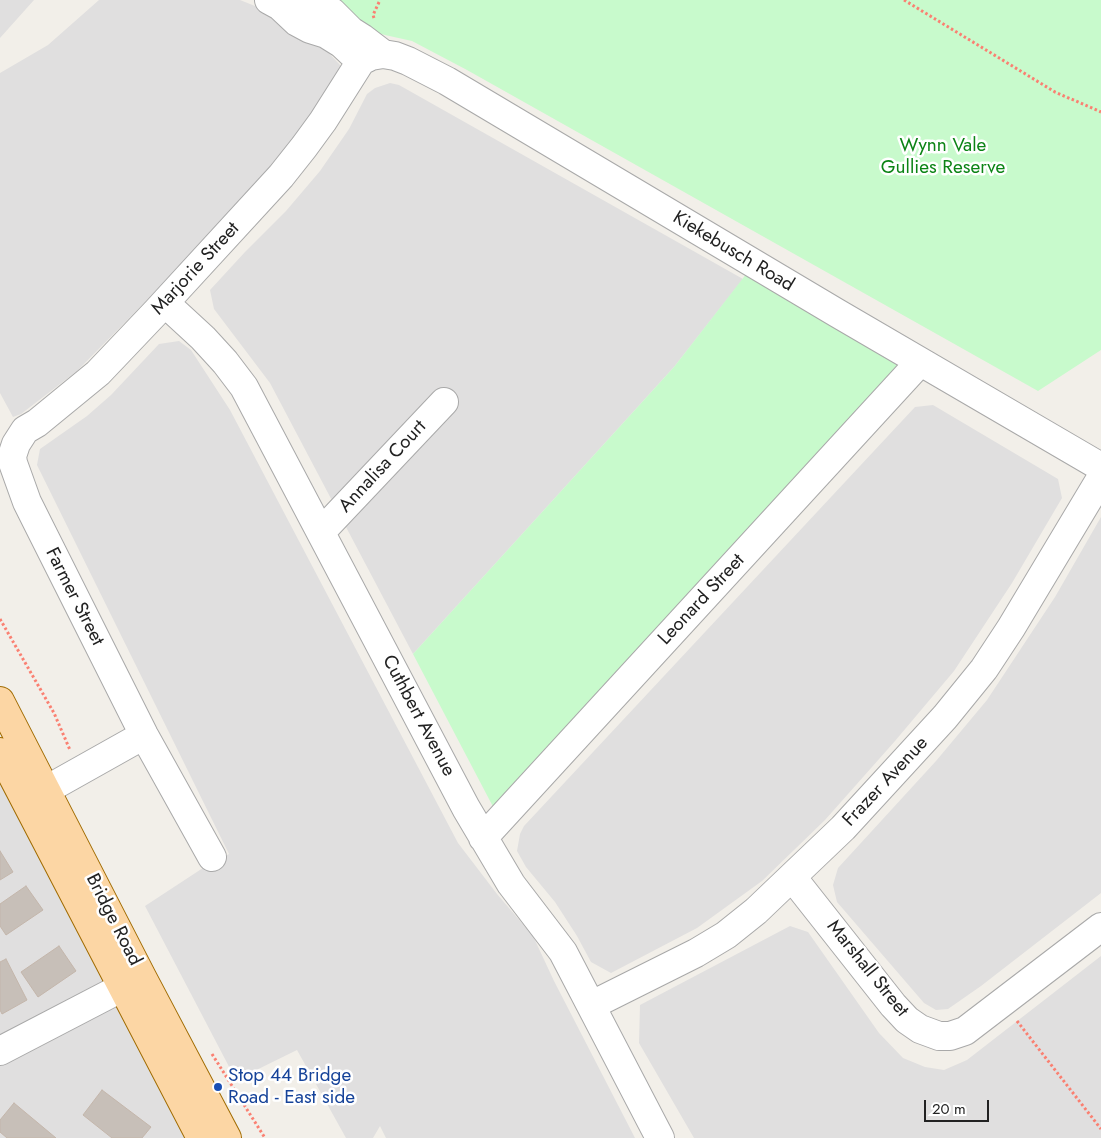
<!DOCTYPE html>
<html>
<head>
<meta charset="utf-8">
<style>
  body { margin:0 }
  #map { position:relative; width:1101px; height:1138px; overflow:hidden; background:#f2efe9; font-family:Jost,sans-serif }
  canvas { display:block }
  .scale { position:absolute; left:924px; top:1100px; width:65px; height:22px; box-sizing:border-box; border:2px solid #222; border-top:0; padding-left:6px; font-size:15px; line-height:18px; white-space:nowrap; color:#222; -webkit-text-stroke:4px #fff; paint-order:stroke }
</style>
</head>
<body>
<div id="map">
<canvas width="1101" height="1138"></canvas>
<div class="scale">20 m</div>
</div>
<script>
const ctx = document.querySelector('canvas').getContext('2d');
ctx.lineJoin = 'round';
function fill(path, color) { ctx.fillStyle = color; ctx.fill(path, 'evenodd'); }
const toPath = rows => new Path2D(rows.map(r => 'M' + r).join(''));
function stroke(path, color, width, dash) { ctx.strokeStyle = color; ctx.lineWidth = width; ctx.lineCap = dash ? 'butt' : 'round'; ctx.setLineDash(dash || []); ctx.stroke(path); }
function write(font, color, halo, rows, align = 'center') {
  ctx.font = font + ' Jost,sans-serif'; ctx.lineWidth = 5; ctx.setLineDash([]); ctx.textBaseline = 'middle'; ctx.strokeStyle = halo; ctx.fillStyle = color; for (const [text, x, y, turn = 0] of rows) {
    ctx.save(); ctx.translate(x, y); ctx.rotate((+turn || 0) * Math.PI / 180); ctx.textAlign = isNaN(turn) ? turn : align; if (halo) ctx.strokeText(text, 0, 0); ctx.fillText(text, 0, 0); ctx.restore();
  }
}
fill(toPath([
  [0,0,34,0,0,38],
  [99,0,240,0,265,10,325,49,341,66,318,103,284,155,236,210,77,371,21,414,13,417,0,393,0,73,48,45],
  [390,83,399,85,743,279,674,367,413,654,270,383,214,309,210,290,245,252,286,211,320,171,349,129,367,94,375,88],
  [179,341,191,350,230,410,458,843,497,894,533,936,554,981,635,1138,386,1138,380,1126,373,1138,346,1138,297,1050,236,1080,145,906,206,866,229,854,37,465,40,449,87,416,111,395,159,344],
  [933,405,1058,479,1062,498,1012,583,954,671,895,741,825,820,762,881,697,928,611,973,591,962,577,936,555,902,526,867,517,851,520,834,524,826,915,407],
  [1101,517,1101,893,981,986,948,1009,936,1010,924,1003,837,902,833,885,838,868,936,761,987,700,1055,597],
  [0,756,227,1138,0,1138],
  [790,926,808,932,879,1033,903,1058,925,1067,944,1070,967,1060,1101,956,1101,1138,694,1138,639,1043,640,1005]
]), '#e0dfdf');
fill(toPath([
  [316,0,1101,0,1101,350,1038,391,467,70,412,41,385,35,363,29],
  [754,264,920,362,500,820,413,654,674,367]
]), '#c8facc');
const building = toPath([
  [0,851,13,872,0,880,0,851],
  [26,886,43,910,6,935,0,926,0,904,26,886],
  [59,946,76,971,38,997,21,972,59,946],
  [6,959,27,1000,2,1014,0,1010,0,962,6,959],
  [102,1090,151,1127,142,1138,112,1138,83,1115,102,1090],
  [14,1103,56,1138,7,1138,0,1132,0,1120,14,1103]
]);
fill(building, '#c7bfb8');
stroke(building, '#c4b6ab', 1);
const minor = toPath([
  [269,0,280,6,297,22,310,29,326,34,342,44,358,59],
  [282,0,319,7,332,12,351,31,362,38,383,54],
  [165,303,203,338,225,362,244,387,466,808,511,884,563,952,660,1138],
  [321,532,444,402],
  [46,790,144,735],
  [483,838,920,362],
  [212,857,144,735,38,524,27,502,13,463,12,456,16,444,25,430,37,423,98,373,157,311,281,176,304,147,323,121,361,61,371,56,383,54,395,56,408,61,447,81,837,313,1101,467],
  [792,877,893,1005,907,1020,920,1029,939,1036,950,1036,965,1031,1101,927],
  [592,1005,696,953,726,935,756,911,843,828,945,717,984,669,1011,628,1101,478],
  [0,1051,123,987]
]);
const major = toPath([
  [0,701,142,977,227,1138],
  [0,752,201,1138]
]);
stroke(minor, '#a9a9a9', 30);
stroke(major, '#a06b00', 30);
stroke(toPath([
  [904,0,1055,92,1101,112],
  [374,18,373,15,380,0],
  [0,619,54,713,70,750],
  [1017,1021,1101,1129],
  [212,1054,265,1138]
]), '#fa8072', 3, [2.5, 2.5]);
stroke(minor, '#fff', 28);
stroke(major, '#fcd6a4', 28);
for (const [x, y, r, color] of [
  [218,1087,5,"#1a4fb4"]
]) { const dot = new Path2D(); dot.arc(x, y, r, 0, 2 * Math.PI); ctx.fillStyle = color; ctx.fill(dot); stroke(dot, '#fff', 2); }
write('19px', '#0c8416', '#fff', [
  ["Wynn Vale",943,146],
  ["Gullies Reserve",943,168]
]);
write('19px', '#222', '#fff', [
  ["Kiekebusch Road",733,252,31],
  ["Marjorie Street",196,269,-47],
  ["Annalisa Court",383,467,-47],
  ["Farmer Street",74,597,63],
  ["Leonard Street",702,600,-47],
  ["Cuthbert Avenue",418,716,62],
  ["Frazer Avenue",886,782,-47],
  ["Bridge Road",113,920,63],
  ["Marshall Street",867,969,51]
]);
write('19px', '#164399', '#fff', [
  ["Stop 44 Bridge",228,1076],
  ["Road - East side",228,1098]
], 'left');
</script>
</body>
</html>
